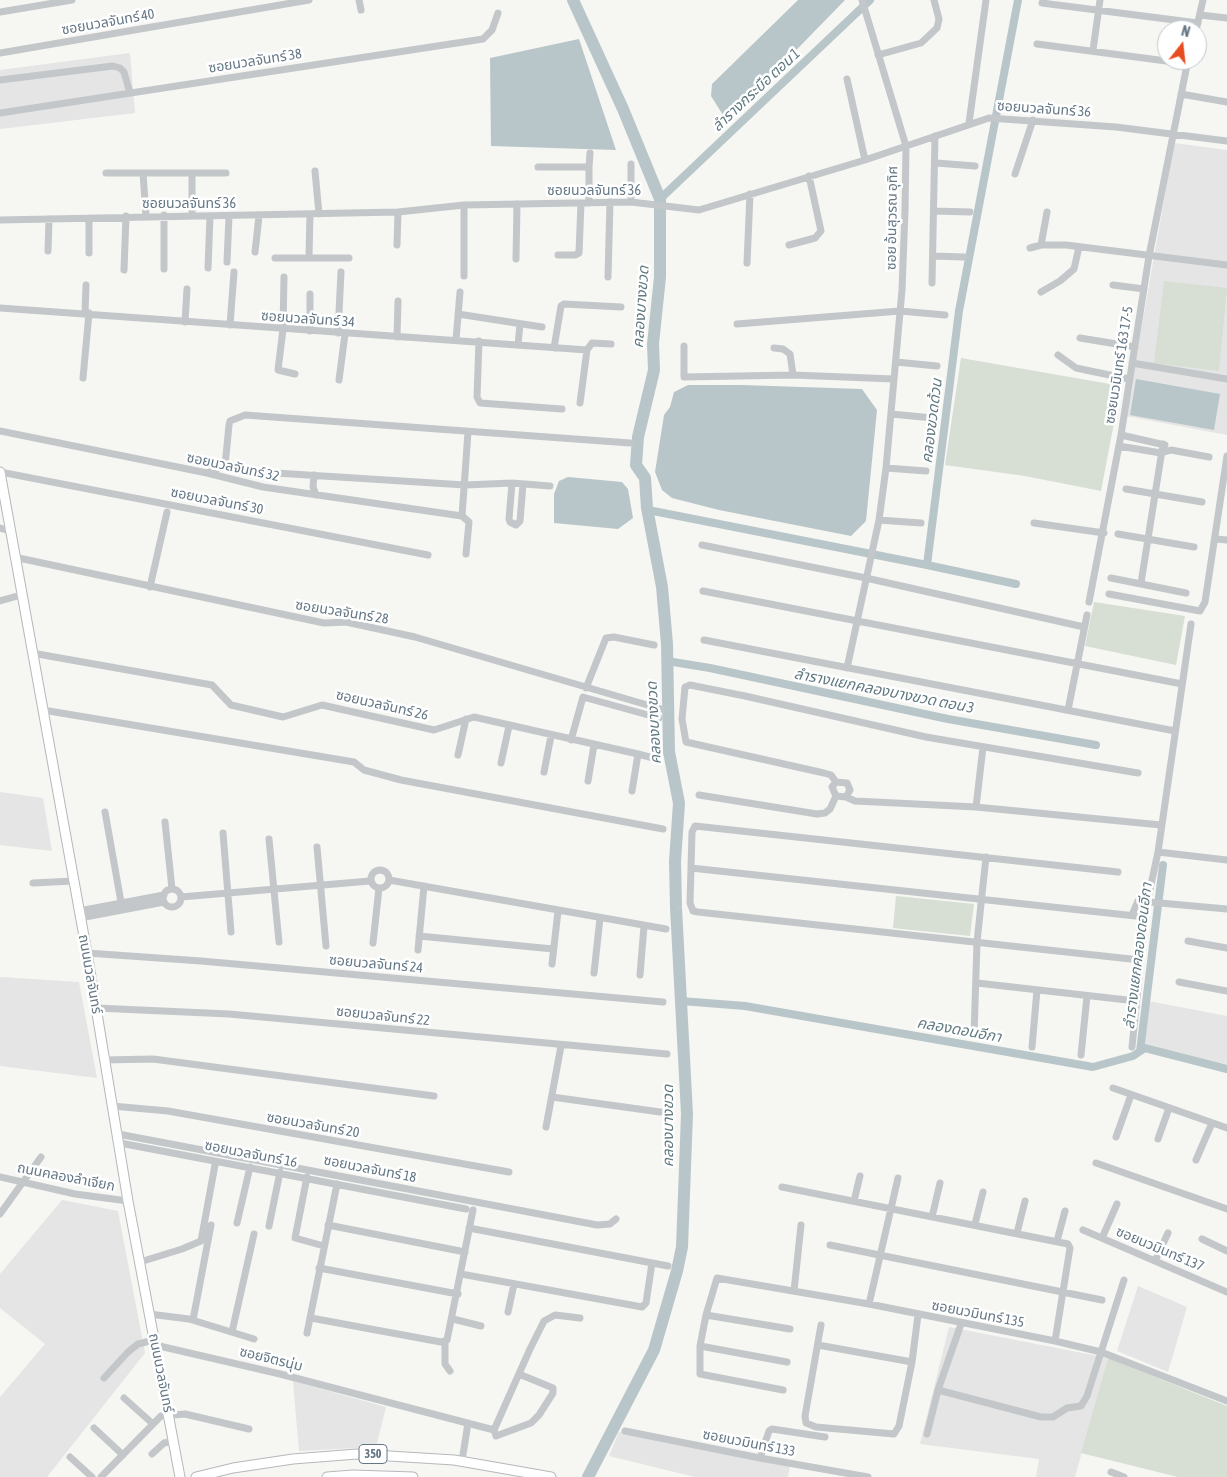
<!DOCTYPE html>
<html>
<head>
<meta charset="utf-8">
<style>
  body { margin:0 }
  #map { position:relative; width:1227px; height:1477px; overflow:hidden; background:#f6f6f3; font-family:"Asap Condensed",sans-serif }
  canvas { display:block }
  .north { position:absolute; left:1157px; top:20px; width:50px; height:50px; box-sizing:border-box; background:#fff; border:1px solid #c1c9ce; border-radius:50%; rotate:16deg; font-size:14px; font-weight:700; line-height:20px; text-align:center; color:#647785 }
  .north::after { content:''; display:block; margin:auto; width:18px; height:22px; background:#e84c21; clip-path:polygon(50% 0,100% 100%,50% 72%,0 100%) }
</style>
</head>
<body>
<div id="map">
<canvas width="1227" height="1477"></canvas>
<div class="north">N</div>
</div>
<script>
const ctx = document.querySelector('canvas').getContext('2d');
ctx.lineJoin = 'round';
function fill(path, color) { ctx.fillStyle = color; ctx.fill(path, 'evenodd'); }
const toPath = rows => new Path2D(rows.map(r => 'M' + r).join(''));
function stroke(path, color, width, dash) { ctx.strokeStyle = color; ctx.lineWidth = width; ctx.lineCap = dash ? 'butt' : 'round'; ctx.setLineDash(dash || []); ctx.stroke(path); }
function write(font, color, halo, rows, align = 'center') {
  ctx.font = font + ' "Asap Condensed","Noto Sans Thai",sans-serif'; ctx.lineWidth = 5; ctx.setLineDash([]); ctx.textBaseline = 'middle'; ctx.strokeStyle = halo; ctx.fillStyle = color; for (const [text, x, y, turn = 0] of rows) {
    ctx.save(); ctx.translate(x, y); ctx.rotate((+turn || 0) * Math.PI / 180); ctx.textAlign = isNaN(turn) ? turn : align; if (halo) ctx.strokeText(text, 0, 0); ctx.fillText(text, 0, 0); ctx.restore();
  }
}
fill(toPath([
  [130,53,135,113,0,129,0,70],
  [1174,143,1227,150,1227,435,1126,416],
  [0,792,43,798,52,851,0,845],
  [0,977,79,982,97,1078,0,1066],
  [1148,1001,1227,1016,1227,1064,1142,1047],
  [62,1200,118,1211,145,1353,47,1477,0,1477,0,1397,45,1344,0,1308,0,1274],
  [1138,1286,1187,1307,1168,1372,1117,1351],
  [949,1327,1108,1358,1075,1477,1036,1477,1039,1459,920,1444],
  [293,1381,386,1407,376,1447,299,1451],
  [619,1432,790,1465,788,1477,695,1477,609,1456]
]), '#e4e5e4');
fill(toPath([
  [1164,281,1227,288,1219,371,1154,363],
  [961,358,1121,386,1101,491,1025,476,945,465],
  [1094,602,1185,616,1176,665,1085,646],
  [896,896,974,904,970,936,893,928],
  [1108,1358,1227,1406,1227,1477,1178,1477,1081,1453]
]), '#d7ded4');
fill(toPath([
  [798,0,845,0,731,117,723,115,711,96,712,84],
  [579,39,616,150,491,146,490,58],
  [1136,379,1220,394,1214,430,1130,415],
  [688,385,742,385,862,389,877,410,866,521,851,536,719,510,672,498,662,490,655,472,664,415,670,407,674,392],
  [568,477,622,482,628,489,633,518,618,529,554,523,554,494,559,481]
]), '#b9c6c9');
stroke(toPath([
  [660,199,870,0],
  [648,510,927,565,959,311,1018,0],
  [927,565,1016,584],
  [667,661,710,668,948,719,1096,745],
  [681,1001,745,1006,1093,1067,1133,1056,1145,1048,1227,1069],
  [1140,1051,1163,865]
]), '#b9c6c9', 8);
stroke(toPath([
  [573,0,623,109,660,199,660,277,653,344,654,370,638,437,636,465,645,478,647,508,662,587,667,644,669,752,679,803,675,861,676,908,687,1114,682,1247,677,1271,654,1350,588,1477]
]), '#b9c6c9', 12);
const major = toPath([
  [0,472,87,953,128,1201,180,1477],
  [196,1477,233,1468,293,1459,357,1454,454,1460,551,1477],
  [327,1477,353,1475,413,1477]
]);
stroke(major, '#b4b9bc', 11);
stroke(toPath([
  [359,0,361,10],
  [1042,3,1198,23],
  [0,12,72,0],
  [1200,15,1227,18],
  [1196,30,1203,0],
  [1037,44,1174,62],
  [1093,50,1100,0],
  [0,53,309,0],
  [878,55,921,43,937,28,939,19,934,0],
  [847,79,865,160],
  [0,80,113,66,120,68,124,72,130,93],
  [1181,94,1227,102],
  [0,113,483,39,492,30,498,13],
  [969,123,986,0],
  [936,163,975,166],
  [538,167,589,167,589,203],
  [589,167,590,153],
  [315,171,319,214],
  [106,173,226,173],
  [143,173,146,216],
  [192,173,192,216],
  [1015,174,1033,120],
  [631,202,631,164],
  [934,211,970,212],
  [89,218,89,253],
  [0,220,398,212,464,205,631,202,699,210,865,160,989,118,1116,127,1227,141],
  [397,245,398,212],
  [789,245,815,238,821,231,809,176],
  [1041,245,1047,212],
  [1030,248,1041,245,1066,245,1227,265],
  [48,251,49,219],
  [255,252,259,216],
  [558,255,575,255,579,253,581,203],
  [933,256,964,257],
  [309,257,310,214],
  [275,258,349,258],
  [516,259,517,204],
  [227,262,229,216],
  [747,263,750,194],
  [208,268,210,216],
  [164,269,164,215],
  [124,270,126,216],
  [464,276,464,205],
  [284,277,283,329,278,370,295,374],
  [608,277,610,202],
  [932,283,935,136],
  [1113,285,1144,289],
  [1041,292,1060,281,1074,269,1079,247],
  [0,308,587,350,592,343,611,344],
  [85,313,86,285],
  [458,314,542,327],
  [185,322,187,289],
  [737,324,900,311,945,315],
  [230,325,234,272],
  [310,331,310,294],
  [338,333,341,272],
  [397,337,398,301],
  [1080,338,1135,347],
  [456,340,460,292],
  [479,341,477,397,480,403,562,409],
  [518,345,520,324],
  [684,346,684,377,793,375,894,379],
  [554,348,561,306,564,304,621,307],
  [774,348,783,349,790,354,793,375],
  [1058,355,1076,368,1129,379],
  [896,362,937,366],
  [1132,363,1227,379],
  [83,378,89,313],
  [339,380,345,334],
  [580,403,587,350],
  [891,414,933,418],
  [0,431,207,473,263,487,462,516],
  [1121,435,1165,445],
  [1119,446,1161,453,1171,450,1209,457],
  [225,466,244,471,465,485,512,483,550,486],
  [886,468,926,471],
  [0,472,428,555],
  [207,473,225,466,229,425,230,421,245,415,630,443],
  [314,475,313,487,316,495],
  [512,483,509,519,510,522,516,525,520,521,523,484],
  [1126,489,1202,502],
  [879,520,921,523],
  [1034,523,1104,533],
  [0,528,10,531],
  [1118,534,1194,547],
  [1216,539,1227,540],
  [702,545,866,578,1084,627],
  [466,554,469,522,462,516,468,432],
  [14,557,324,623,346,622,415,637,661,709],
  [1111,578,1186,593],
  [1141,583,1163,444],
  [150,587,167,512],
  [703,591,1182,684],
  [1109,594,1200,611,1205,602,1227,456],
  [0,601,21,595],
  [1089,602,1121,435,1149,256,1188,60],
  [704,640,1175,731],
  [32,653,212,685,231,705,283,717,322,705,434,730,474,717,638,754,632,791],
  [847,668,879,520,886,468,902,290,905,211,906,146,862,0],
  [586,688,606,638,614,637,654,645],
  [43,710,354,762,364,770,401,780,663,829],
  [1068,710,1087,615],
  [571,740,583,697,659,718],
  [638,754,657,759],
  [458,755,466,719],
  [501,763,509,726],
  [544,772,551,736],
  [588,781,594,745],
  [836,782,831,775,824,773,686,742,682,719,685,687,690,685,745,696,926,737,1138,773],
  [699,795,817,814,825,813,830,809,836,796],
  [846,797,850,790,847,783,836,782,832,787,836,796,846,797,855,801,976,807,1161,825],
  [976,807,983,747],
  [105,812,121,902],
  [165,822,172,889],
  [223,833,231,932],
  [269,839,279,942],
  [317,847,326,946],
  [1158,852,1227,860],
  [691,868,1145,917],
  '371 879a9 9 0 1 1 18 0a9 9 0 1 1-18 0Z',
  [1118,872,695,826,692,832,690,903,693,911,698,912,1140,960],
  [389,880,666,929],
  [33,883,73,881],
  '163 898a9 9 0 1 1 18 0a9 9 0 1 1-18 0Z',
  [181,897,370,881],
  [79,911,164,895],
  [1132,915,1138,901,1227,909],
  [80,918,164,902],
  [419,936,553,949],
  [1188,941,1227,948],
  [373,943,379,888],
  [418,950,424,886],
  [87,953,201,961,663,1002],
  [552,964,558,911],
  [594,973,600,918],
  [640,975,644,926],
  [1179,982,1227,991],
  [977,983,1136,1001],
  [96,1008,229,1014,667,1054],
  [974,1036,977,942,986,857],
  [1032,1047,1037,990],
  [1132,1047,1146,908,1158,852,1191,624],
  [1081,1055,1087,996],
  [104,1060,153,1059,434,1096],
  [1113,1088,1227,1128],
  [552,1097,660,1112],
  [112,1106,168,1111,509,1172],
  [546,1127,561,1046],
  [118,1134,597,1225,610,1224,616,1219],
  [1116,1137,1131,1095],
  [1158,1139,1169,1108],
  [120,1143,466,1209],
  [1196,1160,1212,1123],
  [1096,1163,1227,1209],
  [0,1177,75,1194,128,1201],
  [307,1177,295,1238,324,1246],
  [782,1187,1068,1244,1070,1248,1055,1341],
  [854,1201,860,1176],
  [0,1214,41,1157],
  [932,1217,940,1183],
  [237,1223,250,1167],
  [975,1224,983,1192],
  [328,1225,465,1252],
  [269,1226,280,1172],
  [469,1228,668,1266],
  [1083,1230,1227,1292],
  [1017,1233,1025,1201],
  [1102,1238,1117,1204],
  [1202,1239,1227,1251],
  [1057,1241,1065,1211],
  [830,1245,1102,1300],
  [1155,1261,1168,1233],
  [140,1262,182,1249,201,1241,215,1165],
  [319,1268,458,1294],
  [461,1274,642,1307,646,1303,652,1263],
  [794,1291,801,1225],
  [869,1304,898,1178],
  [508,1312,514,1284],
  [149,1314,189,1319,254,1339],
  [706,1315,790,1329],
  [311,1318,441,1342,447,1340,473,1210],
  [453,1319,481,1326],
  [193,1320,211,1225],
  [821,1325,805,1416,806,1423,816,1427,894,1434,899,1426,912,1362,918,1315],
  [232,1332,254,1234],
  [307,1333,337,1184],
  [445,1342,445,1364,450,1371],
  [155,1345,280,1374,494,1430],
  [818,1345,912,1362],
  [700,1346,787,1362],
  [519,1374,553,1388,553,1393,539,1415,531,1423,496,1436,494,1430,530,1349,544,1321,555,1315,580,1318],
  [104,1378,128,1352,138,1344,154,1340],
  [783,1390,700,1374,700,1346,706,1315,717,1278,869,1304,1055,1341,1101,1352,1227,1401],
  [938,1390,1041,1417,1053,1417,1067,1408,1081,1406,1087,1396,1124,1280],
  [124,1398,153,1424],
  [94,1428,123,1455],
  [625,1431,760,1458,868,1477],
  [927,1434,938,1390,961,1324],
  [152,1454,164,1443,173,1441],
  [70,1457,92,1477],
  [760,1458,769,1431,772,1429,825,1437],
  [462,1461,468,1423],
  [1111,1472,1124,1477],
  [101,1477,161,1416,185,1414,249,1429]
]), '#c3c7ca', 7);
stroke(major, '#fff', 9);
for (const [x, y, w] of [
  [373,1454,28]
]) { const box = new Path2D(); box.roundRect(x - w / 2, y - 9.5, w, 19, 4); ctx.fillStyle = '#fff'; ctx.fill(box); stroke(box, '#647785', 1); }
write('bold 12px', '#647785', null, [
  ["350",373,1454]
]);
write('14px', '#647785', '#fff', [
  ["ซอยนวลจันทร์ 40",108,22,-10],
  ["ซอยนวลจันทร์ 38",255,61,-9],
  ["ซอยนวลจันทร์ 36",1044,109,4],
  ["ซอยนวลจันทร์ 36",594,191],
  ["ซอยนวลจันทร์ 36",189,204],
  ["ซอย อ้นสุวรณ อุทิศ",892,218,-89],
  ["ซอยนวลจันทร์ 34",308,319,4],
  ["ซอยนวมินทร์ 163 17-5",1119,365,-81],
  ["ซอยนวลจันทร์ 32",233,467,12],
  ["ซอยนวลจันทร์ 30",217,501,11],
  ["ซอยนวลจันทร์ 28",342,612,9],
  ["ซอยนวลจันทร์ 26",382,705,13],
  ["ซอยนวลจันทร์ 24",376,964,5],
  ["ถนนนวลจันทร์",90,974,80],
  ["ซอยนวลจันทร์ 22",383,1016,6],
  ["ซอยนวลจันทร์ 20",313,1125,10],
  ["ซอยนวลจันทร์ 16",251,1154,11],
  ["ซอยนวลจันทร์ 18",370,1169,11],
  ["ถนนคลองลำเจียก",66,1177,11],
  ["ซอยนวมินทร์ 137",1160,1249,23],
  ["ซอยนวมินทร์ 135",978,1314,11],
  ["ซอยจิตรนุ่ม",271,1359,14],
  ["ถนนนวลจันทร์",161,1373,79],
  ["ซอยนวมินทร์ 133",749,1443,11]
]);
write('italic 15px', '#607981', '#fff', [
  ["ลำรางกระบือ ตอน 1",756,90,-43],
  ["คลองบางขวด",641,307,-86],
  ["คลองขวดด้วน",932,421,-83],
  ["ลำรางแยกคลองบางขวด ตอน 3",884,691,11],
  ["คลองบางขวด",654,723,-93],
  ["ลำรางแยกคลองดอนอีกา",1138,956,-83],
  ["คลองดอนอีกา",959,1030,10],
  ["คลองบางขวด",668,1126,-90]
]);
</script>
</body>
</html>
